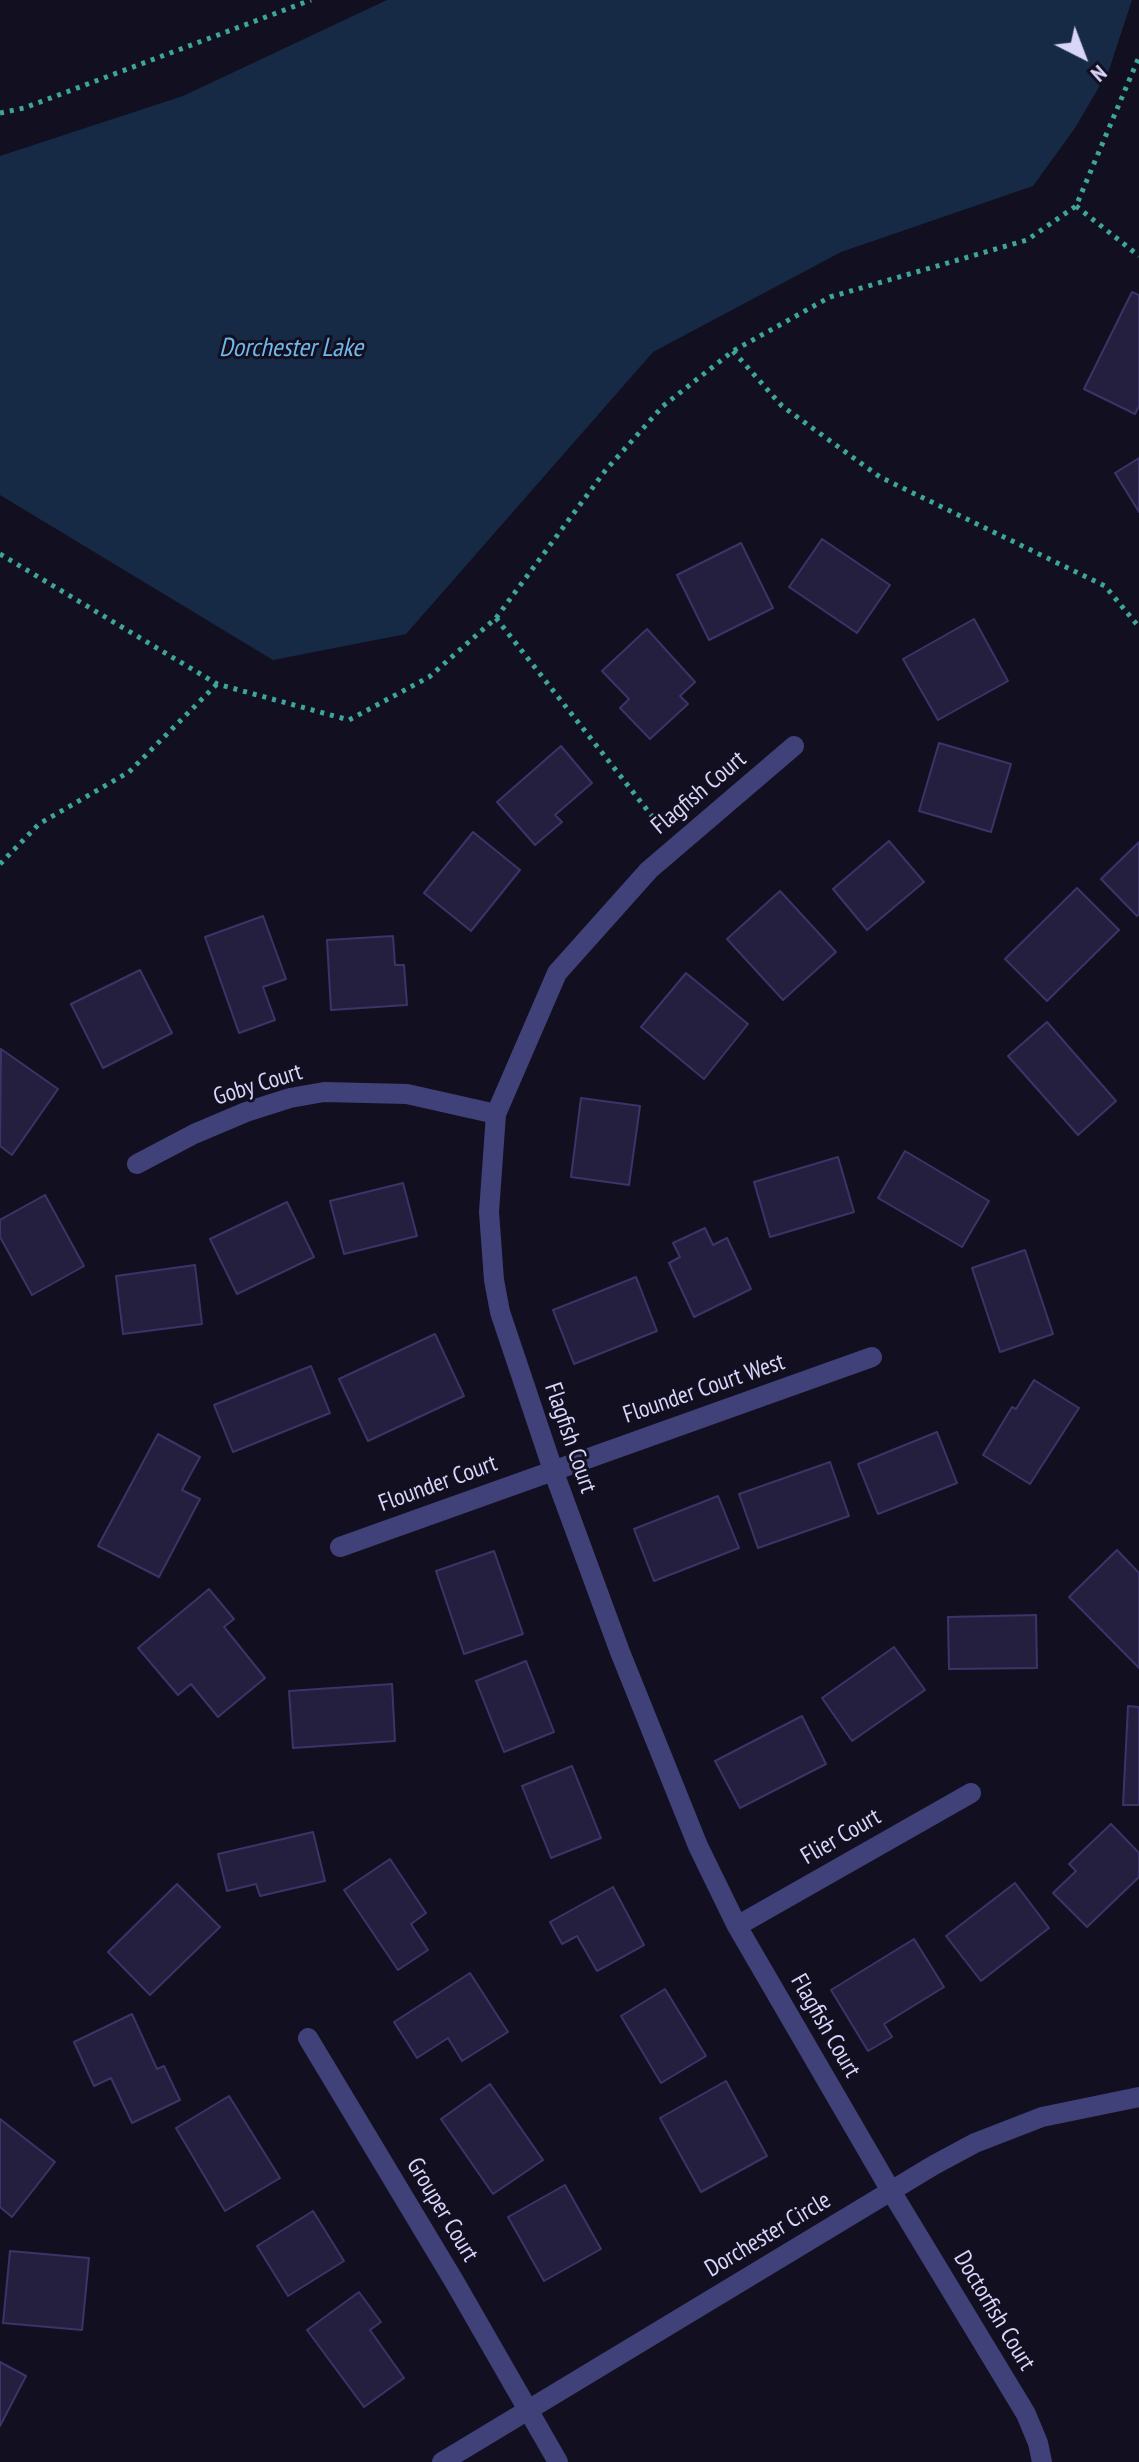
<!DOCTYPE html>
<html>
<head>
<meta charset="utf-8">
<style>
  body { margin:0 }
  #map { position:relative; width:1139px; height:2462px; overflow:hidden; background:#121020; font-family:"PT Sans Narrow",sans-serif }
  canvas { display:block }
  .north { position:absolute; left:1043px; top:16px; width:80px; height:80px; -webkit-text-stroke:6px #121020; paint-order:stroke; rotate:138deg; font-size:22px; font-weight:700; line-height:32px; text-align:center; color:#d8d5fa }
  .north::after { content:''; display:block; margin:auto; width:28px; height:36px; background:#d8d5fa; clip-path:polygon(50% 0,100% 100%,50% 72%,0 100%) }
</style>
</head>
<body>
<div id="map">
<canvas width="1139" height="2462"></canvas>
<div class="north">N</div>
</div>
<script>
const ctx = document.querySelector('canvas').getContext('2d');
ctx.lineJoin = 'round';
function fill(path, color) { ctx.fillStyle = color; ctx.fill(path, 'evenodd'); }
const toPath = rows => new Path2D(rows.map(r => 'M' + r).join(''));
function stroke(path, color, width, dash) { ctx.strokeStyle = color; ctx.lineWidth = width; ctx.lineCap = dash ? 'butt' : 'round'; ctx.setLineDash(dash || []); ctx.stroke(path); }
function write(font, color, halo, rows, align = 'center') {
  ctx.font = font + ' "PT Sans Narrow",sans-serif'; ctx.lineWidth = 6; ctx.setLineDash([]); ctx.textBaseline = 'middle'; ctx.strokeStyle = halo; ctx.fillStyle = color; for (const [text, x, y, turn = 0] of rows) {
    ctx.save(); ctx.translate(x, y); ctx.rotate((+turn || 0) * Math.PI / 180); ctx.textAlign = isNaN(turn) ? turn : align; if (halo) ctx.strokeText(text, 0, 0); ctx.fillText(text, 0, 0); ctx.restore();
  }
}
fill(toPath([
  [387,0,1132,0,1109,70,1075,128,1033,186,841,252,653,352,406,634,273,660,0,495,0,156,183,96]
]), '#162a45');
const building = toPath([
  [1132,292,1139,295,1139,406,1135,414,1084,389,1132,292],
  [1139,458,1139,512,1115,473,1139,458],
  [822,539,890,585,857,633,789,587,822,539],
  [741,543,773,608,709,640,677,575,741,543],
  [974,619,1008,681,938,720,903,659,974,619],
  [647,629,695,682,680,696,688,704,650,739,620,708,629,699,602,671,647,629],
  [939,743,1011,764,991,832,919,811,939,743],
  [561,746,592,783,555,815,562,822,535,845,497,802,561,746],
  [473,832,520,870,471,931,424,893,473,832],
  [889,841,924,882,867,930,833,889,889,841],
  [1139,842,1139,914,1137,916,1101,879,1139,842],
  [1077,888,1119,930,1047,1001,1005,959,1077,888],
  [780,891,836,952,783,1000,727,939,780,891],
  [263,916,286,979,263,987,275,1020,239,1033,205,937,263,916],
  [393,936,395,965,404,965,407,1005,331,1010,327,940,393,936],
  [140,970,172,1033,103,1068,71,1004,140,970],
  [686,973,748,1024,704,1079,641,1027,686,973],
  [1047,1022,1116,1101,1078,1135,1008,1056,1047,1022],
  [1,1049,58,1089,12,1155,0,1146,1,1049],
  [581,1098,640,1106,629,1185,571,1177,581,1098],
  [905,1151,989,1201,962,1247,878,1198,905,1151],
  [838,1157,854,1212,770,1237,754,1182,838,1157],
  [403,1183,417,1236,344,1254,330,1201,403,1183],
  [45,1195,84,1266,32,1295,0,1237,0,1220,45,1195],
  [287,1202,314,1257,237,1294,210,1239,287,1202],
  [705,1228,713,1245,727,1238,751,1289,694,1317,669,1263,680,1257,673,1243,705,1228],
  [1025,1250,1053,1334,1000,1352,972,1268,1025,1250],
  [195,1265,202,1324,123,1334,116,1276,195,1265],
  [636,1277,657,1331,574,1364,553,1310,636,1277],
  [435,1334,464,1396,368,1441,339,1379,435,1334],
  [311,1366,330,1413,233,1452,214,1405,311,1366],
  [1034,1380,1079,1408,1030,1484,983,1455,1012,1407,1016,1409,1034,1380],
  [937,1432,957,1483,878,1514,858,1464,937,1432],
  [158,1434,200,1457,182,1490,200,1499,159,1577,98,1546,158,1434],
  [830,1462,849,1516,758,1548,739,1494,830,1462],
  [718,1496,739,1548,654,1581,634,1529,718,1496],
  [1117,1550,1139,1573,1139,1668,1069,1597,1117,1550],
  [494,1551,523,1634,464,1654,436,1571,494,1551],
  [209,1589,234,1619,224,1627,265,1678,218,1717,191,1684,178,1695,138,1648,209,1589],
  [1036,1615,1037,1668,949,1669,948,1617,1036,1615],
  [894,1647,925,1690,852,1741,822,1698,894,1647],
  [526,1661,554,1732,504,1752,476,1681,526,1661],
  [392,1684,395,1741,293,1748,289,1691,392,1684],
  [1128,1706,1139,1707,1139,1805,1123,1805,1128,1706],
  [802,1716,826,1764,740,1808,715,1761,802,1716],
  [572,1766,601,1838,551,1858,522,1786,572,1766],
  [1111,1824,1139,1853,1139,1877,1087,1927,1053,1893,1076,1871,1069,1864,1111,1824],
  [313,1832,325,1881,260,1896,256,1884,227,1891,218,1854,313,1832],
  [390,1859,426,1913,411,1924,428,1950,398,1970,344,1890,390,1859],
  [1015,1883,1049,1928,981,1981,946,1936,1015,1883],
  [177,1884,220,1927,150,1995,108,1952,177,1884],
  [613,1887,644,1945,597,1971,577,1936,562,1944,550,1922,613,1887],
  [914,1939,944,1987,884,2024,892,2037,868,2051,831,1990,914,1939],
  [470,1973,508,2032,462,2061,448,2038,417,2058,394,2022,470,1973],
  [665,1989,706,2056,661,2083,621,2016,665,1989],
  [132,2014,157,2069,164,2066,180,2100,132,2123,111,2078,94,2086,74,2042,132,2014],
  [726,2081,767,2156,701,2192,660,2118,726,2081],
  [490,2084,543,2160,493,2194,441,2119,490,2084],
  [229,2096,280,2178,225,2211,176,2128,229,2096],
  [0,2119,55,2162,12,2217,0,2207,0,2119],
  [565,2185,601,2249,544,2281,508,2217,565,2185],
  [313,2211,344,2261,288,2296,257,2246,313,2211],
  [10,2251,89,2258,82,2330,3,2323,10,2251],
  [359,2292,381,2322,370,2330,404,2378,364,2407,307,2330,359,2292],
  [0,2362,26,2376,0,2426,0,2362]
]);
fill(building, '#241f3f');
stroke(building, '#3c3468', 2);
stroke(toPath([
  [0,113,24,108,311,0],
  [1076,206,1139,256],
  [733,351,782,406,880,477,1105,586,1139,627],
  [0,554,217,684,349,720,429,677,496,618,605,471,663,406,733,351,830,297,1027,240,1076,206,1139,57],
  [496,618,659,825],
  [0,864,39,824,129,772,217,684]
]), '#3ea59b', 5, [4, 6]);
stroke(toPath([
  [794,746,649,870,557,973,496,1114,489,1212,494,1280,500,1312,553,1470,620,1652,698,1846,737,1926,891,2191,1026,2414,1038,2443,1042,2462],
  [137,1164,194,1134,246,1112,290,1098,324,1092,407,1094,496,1114],
  [340,1547,872,1357],
  [737,1926,971,1793],
  [308,2038,454,2281,558,2462],
  [442,2462,934,2165,975,2143,1042,2117,1139,2097]
]), '#41417a', 20);
write('24px', '#d8d5fa', '#121020', [
  ["Flagfish Court",699,793,-40],
  ["Goby Court",258,1085,-17],
  ["Flounder Court West",704,1389,-19],
  ["Flagfish Court",570,1438,71],
  ["Flounder Court",438,1484,-20],
  ["Flier Court",841,1837,-30],
  ["Flagfish Court",825,2026,60],
  ["Grouper Court",442,2210,59],
  ["Dorchester Circle",768,2235,-31],
  ["Doctorfish Court",994,2311,59]
]);
write('italic 26px', '#70b8ec', '#121020', [
  ["Dorchester Lake",291,349]
]);
</script>
</body>
</html>
